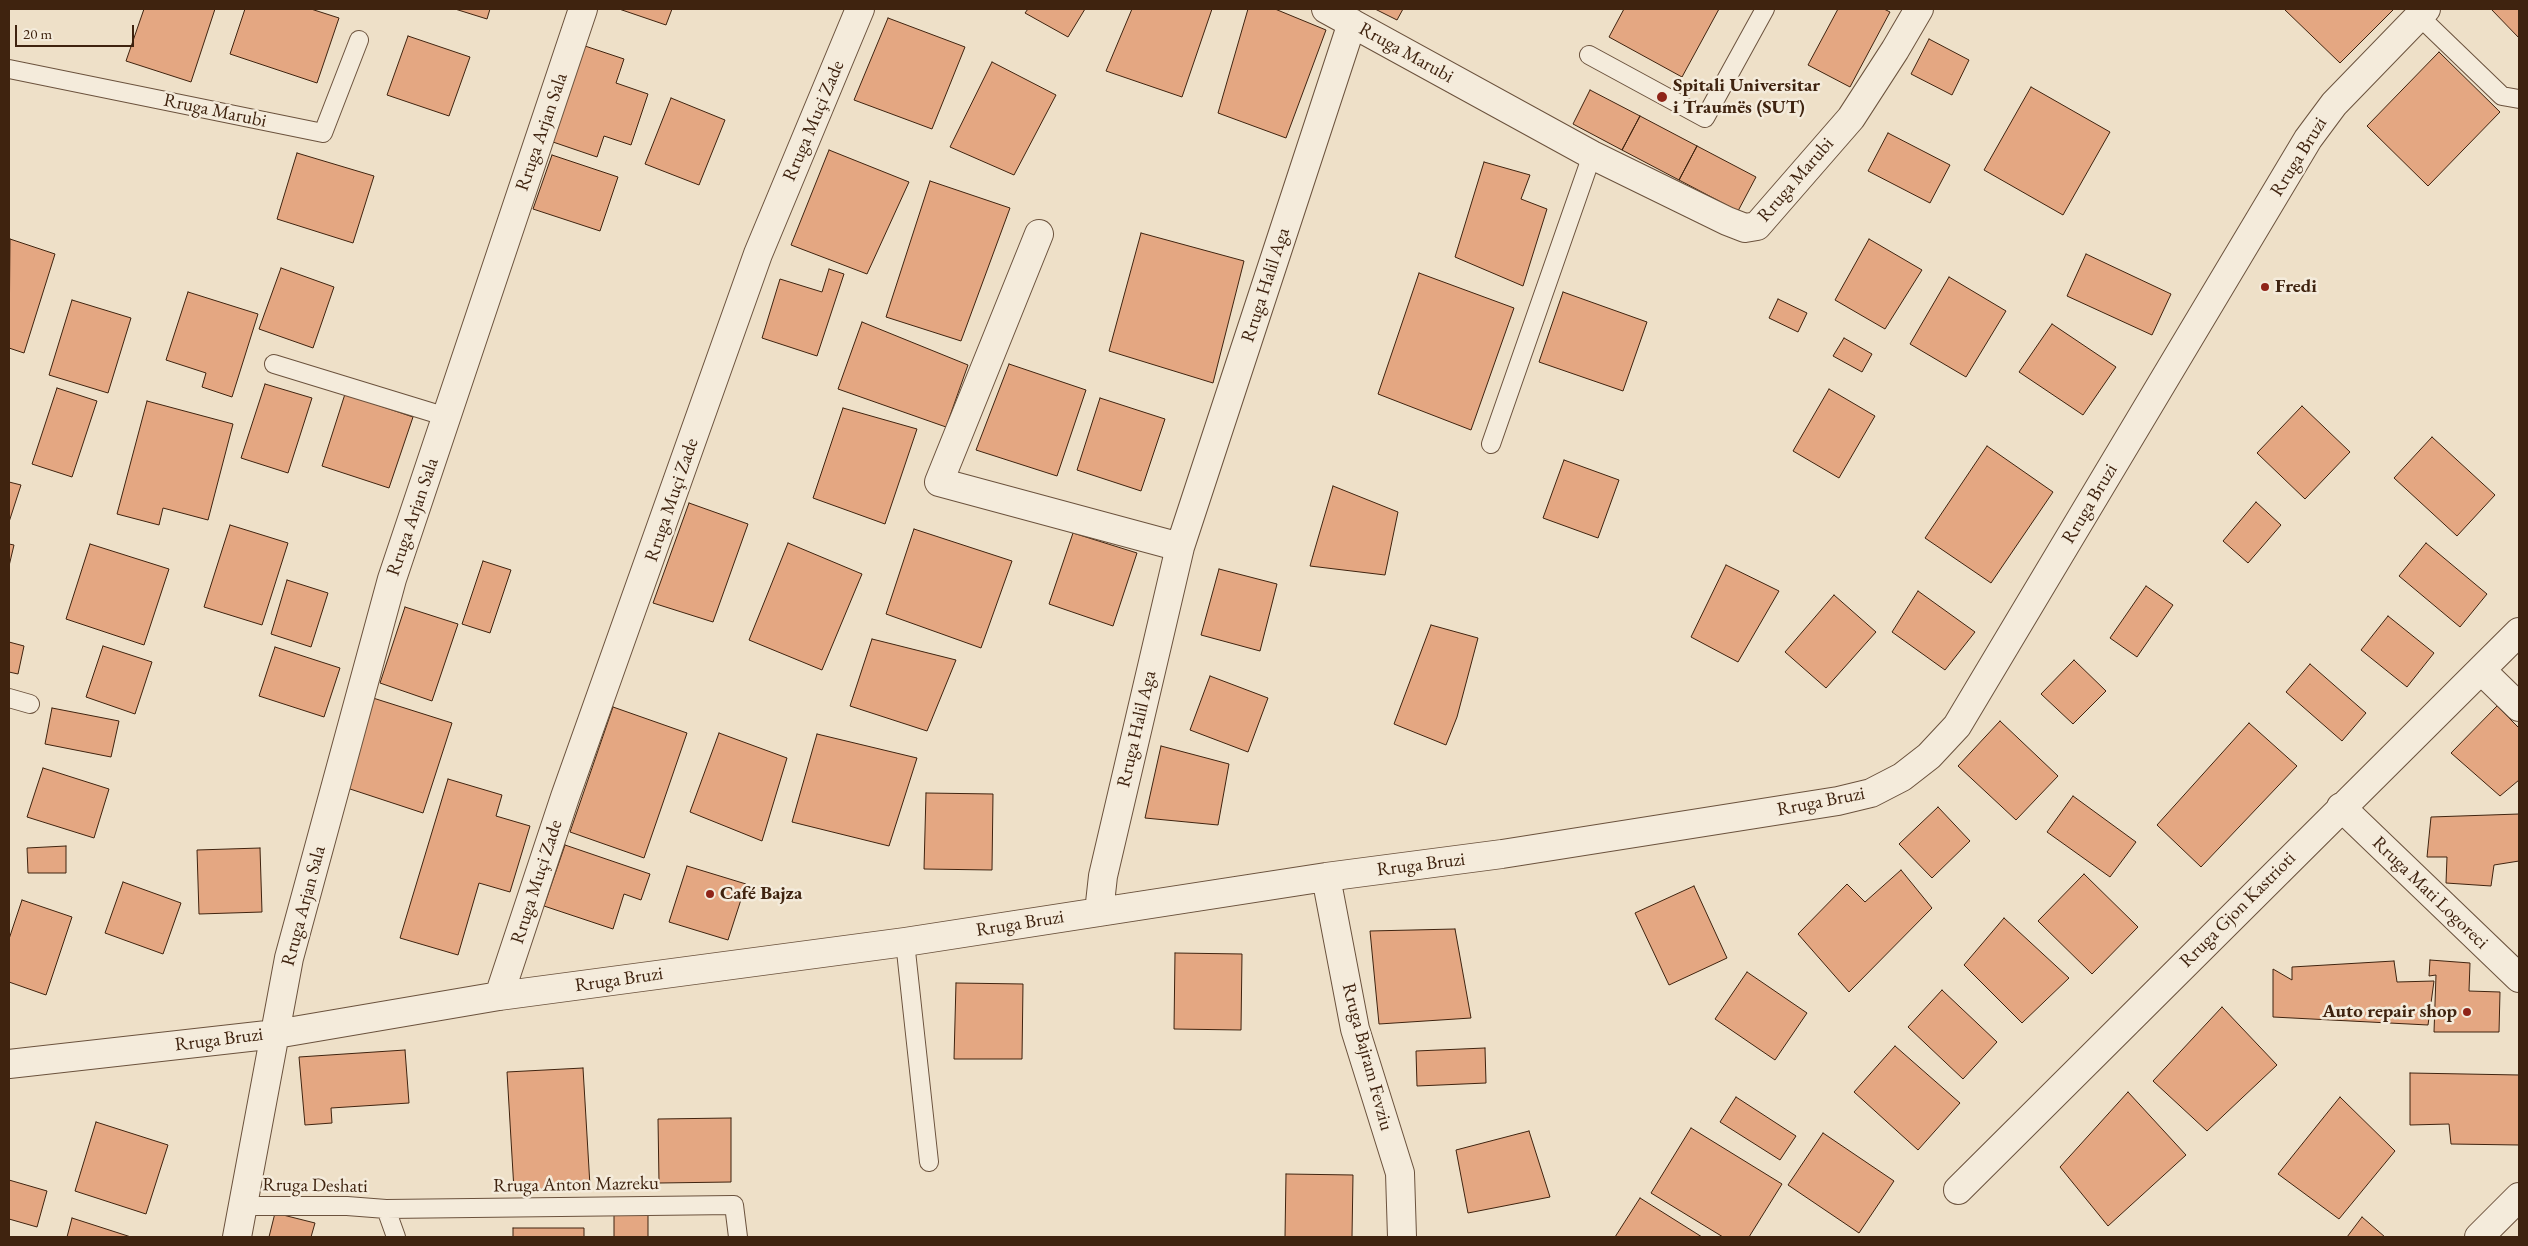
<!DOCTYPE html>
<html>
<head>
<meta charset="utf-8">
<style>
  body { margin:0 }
  #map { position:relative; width:2528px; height:1246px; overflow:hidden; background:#eee0c8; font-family:"EB Garamond",serif }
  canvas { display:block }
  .frame { position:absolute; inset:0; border:10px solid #3f230f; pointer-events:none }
  .scale { position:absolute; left:15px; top:25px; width:119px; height:22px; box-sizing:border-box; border:2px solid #3f230f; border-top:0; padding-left:6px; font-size:15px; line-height:18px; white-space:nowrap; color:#3f230f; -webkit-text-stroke:4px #f4ebdb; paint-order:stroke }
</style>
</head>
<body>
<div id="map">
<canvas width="2528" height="1246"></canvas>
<div class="frame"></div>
<div class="scale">20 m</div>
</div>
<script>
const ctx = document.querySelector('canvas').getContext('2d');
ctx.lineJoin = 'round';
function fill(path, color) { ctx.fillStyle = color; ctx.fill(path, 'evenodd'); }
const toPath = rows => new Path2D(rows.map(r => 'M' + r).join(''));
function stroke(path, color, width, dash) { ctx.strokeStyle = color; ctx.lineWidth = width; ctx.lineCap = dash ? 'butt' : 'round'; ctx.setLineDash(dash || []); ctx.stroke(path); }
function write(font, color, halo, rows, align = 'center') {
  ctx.font = font + ' "EB Garamond",serif'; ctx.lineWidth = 5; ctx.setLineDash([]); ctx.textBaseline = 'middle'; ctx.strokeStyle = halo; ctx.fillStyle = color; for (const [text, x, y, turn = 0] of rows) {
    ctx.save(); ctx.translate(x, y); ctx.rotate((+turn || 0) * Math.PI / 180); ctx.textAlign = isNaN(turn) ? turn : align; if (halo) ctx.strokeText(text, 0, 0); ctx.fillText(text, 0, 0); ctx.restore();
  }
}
const building = toPath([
  [144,9,215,9,191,82,126,61,144,9],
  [245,9,311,9,339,18,317,83,230,54,245,9],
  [455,9,490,9,487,19,455,9],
  [619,9,672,9,666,25,619,9],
  [1028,9,1085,9,1068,37,1025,13,1028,9],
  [1132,9,1212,9,1182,97,1106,71,1132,9],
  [1248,9,1275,9,1326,30,1286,138,1218,113,1248,9],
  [1375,9,1403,9,1397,20,1375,9],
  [1624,9,1719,9,1682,77,1609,37,1624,9],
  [1838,9,1884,9,1890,12,1850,87,1808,65,1838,9],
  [2284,9,2394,9,2340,63,2284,9],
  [2491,9,2519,9,2519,38,2491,9],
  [888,18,965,47,932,129,854,100,888,18],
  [408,36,470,57,449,116,387,95,408,36],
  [1929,39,1969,60,1952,95,1911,74,1929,39],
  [582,45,624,59,616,83,648,94,631,145,604,136,597,157,550,141,582,45],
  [2439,52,2500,112,2428,186,2367,126,2439,52],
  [992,62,1056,95,1014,175,950,147,992,62],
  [2031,87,2110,132,2063,215,1984,170,2031,87],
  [1590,90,1640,116,1622,150,1573,124,1590,90],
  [671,98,725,120,699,185,645,164,671,98],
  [1640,116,1697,146,1679,180,1622,150,1640,116],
  [1888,133,1950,165,1930,203,1868,171,1888,133],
  [1697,146,1756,177,1738,211,1679,180,1697,146],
  [829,150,909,182,867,274,791,245,829,150],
  [297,153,374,176,353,243,277,219,297,153],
  [552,155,618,177,600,231,533,209,552,155],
  [1484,162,1530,175,1521,199,1547,209,1523,286,1455,257,1484,162],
  [930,181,1010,208,961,341,886,317,930,181],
  [1141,233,1244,261,1213,383,1109,351,1141,233],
  [10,239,55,254,24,353,9,348,10,239],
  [1869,239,1922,270,1885,329,1835,300,1869,239],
  [2086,254,2171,294,2152,335,2067,296,2086,254],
  [281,268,334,287,313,348,259,329,281,268],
  [829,269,844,274,817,356,762,338,780,279,822,292,829,269],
  [1419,273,1514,308,1471,430,1378,394,1419,273],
  [1949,277,2006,311,1966,377,1910,344,1949,277],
  [188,292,258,314,232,397,202,387,206,373,166,360,188,292],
  [1563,292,1647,322,1623,391,1539,362,1563,292],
  [1778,299,1807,313,1798,332,1769,318,1778,299],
  [72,300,131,318,108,393,49,375,72,300],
  [862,322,968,365,946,427,838,389,862,322],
  [2052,324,2116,367,2083,415,2019,372,2052,324],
  [1844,338,1872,354,1862,372,1833,356,1844,338],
  [1009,364,1086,390,1057,476,976,450,1009,364],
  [265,384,312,398,288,473,241,458,265,384],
  [57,388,97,401,72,477,32,464,57,388],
  [1829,389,1875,416,1839,478,1793,451,1829,389],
  [345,394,413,417,389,488,322,466,345,394],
  [1100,398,1165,419,1141,491,1077,470,1100,398],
  [147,401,233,424,208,520,163,508,159,525,117,514,147,401],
  [2302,406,2350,452,2305,499,2257,453,2302,406],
  [843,408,917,429,885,524,813,498,843,408],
  [2432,437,2495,495,2457,536,2394,478,2432,437],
  [1987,446,2053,492,1991,583,1925,538,1987,446],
  [1564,460,1619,480,1598,538,1543,518,1564,460],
  [9,482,21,485,9,522,9,482],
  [1333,486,1398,512,1385,575,1310,566,1333,486],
  [2256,502,2281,525,2248,563,2223,541,2256,502],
  [689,503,748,524,713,622,653,603,689,503],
  [230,525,288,543,262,625,204,607,230,525],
  [914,529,1012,561,981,648,886,614,914,529],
  [1073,533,1137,553,1113,626,1049,604,1073,533],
  [788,543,862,574,822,670,749,640,788,543],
  [2426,543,2487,594,2460,627,2399,576,2426,543],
  [9,544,14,545,9,566,9,544],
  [90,544,169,569,144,645,66,619,90,544],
  [483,561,511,570,490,633,462,624,483,561],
  [1726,565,1779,591,1738,662,1691,637,1726,565],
  [1219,569,1277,584,1260,651,1201,635,1219,569],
  [287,580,328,593,311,647,271,634,287,580],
  [2146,586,2173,605,2137,657,2110,638,2146,586],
  [1918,591,1975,632,1945,670,1892,632,1918,591],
  [1834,595,1876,632,1826,688,1785,652,1834,595],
  [405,607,458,624,432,701,380,683,405,607],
  [2388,616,2434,653,2407,687,2361,650,2388,616],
  [1431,625,1478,638,1457,717,1446,745,1394,724,1431,625],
  [872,639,956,660,927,731,850,706,872,639],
  [9,642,24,646,18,674,9,672,9,642],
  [103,646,152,662,135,714,86,697,103,646],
  [275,647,340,668,324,717,259,696,275,647],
  [2074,660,2106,691,2073,724,2041,694,2074,660],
  [2310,664,2366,713,2342,741,2286,692,2310,664],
  [1210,676,1268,698,1248,752,1190,730,1210,676],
  [373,698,452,723,423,813,344,787,373,698],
  [2497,706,2519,728,2519,780,2500,796,2451,753,2497,706],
  [613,707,687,733,644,858,570,832,613,707],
  [52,708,119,721,111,757,45,744,52,708],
  [2000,721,2058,776,2016,820,1958,766,2000,721],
  [2249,723,2297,766,2201,867,2157,825,2249,723],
  [719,733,787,758,762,841,690,812,719,733],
  [817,734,917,758,889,846,792,822,817,734],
  [1161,746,1229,764,1218,825,1145,818,1161,746],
  [43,768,109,789,94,838,27,817,43,768],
  [448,779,502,795,496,816,530,826,510,892,479,883,458,955,400,938,448,779],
  [926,793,993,794,992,870,924,869,926,793],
  [2073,796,2136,842,2110,877,2047,832,2073,796],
  [1938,807,1970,841,1932,878,1899,844,1938,807],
  [2519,814,2519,861,2494,865,2491,886,2446,883,2447,857,2427,857,2431,817,2519,814],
  [565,845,650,874,641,900,624,894,613,929,544,906,565,845],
  [66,846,66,873,28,873,27,848,66,846],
  [260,848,262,912,199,914,197,850,260,848],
  [687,866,746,884,728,940,669,922,687,866],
  [1901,870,1932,908,1849,992,1798,934,1847,884,1865,902,1901,870],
  [2084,874,2138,927,2092,974,2038,921,2084,874],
  [123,882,181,903,163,954,105,933,123,882],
  [1694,886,1727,958,1669,985,1635,913,1694,886],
  [22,900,72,917,46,995,9,982,9,939,22,900],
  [2004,918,2069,978,2022,1023,1964,965,2004,918],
  [1455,929,1471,1018,1379,1024,1370,931,1455,929],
  [1175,953,1242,954,1241,1030,1174,1029,1175,953],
  [2430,960,2470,963,2469,991,2500,992,2499,1032,2434,1032,2436,975,2429,976,2430,960],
  [2394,961,2397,982,2434,981,2428,1025,2273,1017,2273,969,2292,980,2292,967,2394,961],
  [1747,972,1807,1013,1775,1060,1715,1019,1747,972],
  [956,983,1023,984,1022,1059,954,1059,956,983],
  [1942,990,1997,1042,1963,1079,1908,1027,1942,990],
  [2222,1007,2277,1065,2207,1131,2153,1081,2222,1007],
  [1895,1046,1960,1103,1918,1150,1854,1092,1895,1046],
  [1485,1048,1486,1083,1417,1086,1416,1051,1485,1048],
  [405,1050,409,1103,331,1108,332,1123,305,1125,299,1057,405,1050],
  [583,1068,590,1186,514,1190,507,1072,583,1068],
  [2410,1073,2519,1075,2519,1145,2451,1144,2449,1124,2410,1125,2410,1073],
  [2128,1092,2186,1155,2108,1226,2060,1167,2128,1092],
  [1736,1097,1796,1136,1780,1160,1720,1122,1736,1097],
  [2340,1097,2395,1151,2339,1219,2278,1174,2340,1097],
  [731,1118,731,1182,659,1183,658,1119,731,1118],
  [96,1122,168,1145,146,1214,75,1191,96,1122],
  [1691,1128,1782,1184,1749,1237,1723,1237,1651,1193,1691,1128],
  [1529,1131,1550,1197,1468,1213,1456,1150,1529,1131],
  [1823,1133,1894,1181,1859,1233,1788,1185,1823,1133],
  [1286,1174,1353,1175,1352,1237,1285,1237,1286,1174],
  [9,1180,47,1191,37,1227,9,1219,9,1180],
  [1640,1198,1702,1237,1615,1237,1640,1198],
  [614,1212,648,1213,648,1237,614,1237,614,1212],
  [275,1213,315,1223,311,1237,269,1237,275,1213],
  [2362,1217,2385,1237,2347,1237,2362,1217],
  [72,1218,131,1237,67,1237,72,1218],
  [513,1228,584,1228,584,1237,513,1237,513,1228]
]);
fill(building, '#e4a782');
stroke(building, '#3f230f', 1);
const lane = toPath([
  [2419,16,2502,96,2519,99],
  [1589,55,1705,118,1765,9],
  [9,69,323,133,359,40],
  [274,364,447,417],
  [1491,444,1592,155],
  [9,698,30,704],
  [905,942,929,1162],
  [244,1206,347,1206,386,1209,396,1237],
  [386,1209,734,1205,738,1237]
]);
const street = toPath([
  [1326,9,1592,155,1727,221,1745,228,1757,226,1851,118,1895,50,1919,9],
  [1039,234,939,482,1180,547],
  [2481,670,2519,707],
  [2341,807,2519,978],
  [1326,877,1355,1029,1400,1173,1402,1237],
  [1099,912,1103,876,1180,547,1352,23],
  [499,996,565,797,758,254,860,9],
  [9,1064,276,1034,499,996,905,942,1326,877,1502,854,1838,801,1871,793,1902,777,1929,756,1957,726,2308,139,2334,104,2426,9],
  [1958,1190,2519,632],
  [237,1237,289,958,392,579,583,9],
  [2479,1237,2519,1197]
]);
stroke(lane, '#6b523d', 20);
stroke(street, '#6b523d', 30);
stroke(lane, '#f4ebdb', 18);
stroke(street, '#f4ebdb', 28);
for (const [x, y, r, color] of [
  [1662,97,6,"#8f2418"],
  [2265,287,5,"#8f2418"],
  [710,894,5,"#8f2418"],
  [2467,1012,5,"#8f2418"]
]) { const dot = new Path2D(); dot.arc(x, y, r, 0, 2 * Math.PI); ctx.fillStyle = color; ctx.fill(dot); stroke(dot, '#f4ebdb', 2); }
write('19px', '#3f230f', '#f4ebdb', [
  ["Rruga Marubi",1406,53,29],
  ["Rruga Marubi",215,111,12],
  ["Rruga Muçi Zade",814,121,-67],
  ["Rruga Arjan Sala",542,132,-71],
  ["Rruga Bruzi",2299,157,-58],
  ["Rruga Marubi",1796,180,-49],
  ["Rruga Halil Aga",1266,285,-72],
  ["Rruga Muçi Zade",672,500,-71],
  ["Rruga Bruzi",2090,504,-59],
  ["Rruga Arjan Sala",413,517,-71],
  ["Rruga Halil Aga",1137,729,-77],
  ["Rruga Bruzi",1821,802,-11],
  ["Rruga Bruzi",1421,865,-7],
  ["Rruga Muçi Zade",537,882,-72],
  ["Rruga Mati Logoreci",2430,893,44],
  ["Rruga Arjan Sala",304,906,-75],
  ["Rruga Gjon Kastrioti",2238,910,-45],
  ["Rruga Bruzi",1020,924,-9],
  ["Rruga Bruzi",619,980,-8],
  ["Rruga Bruzi",219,1040,-7],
  ["Rruga Bajram Fevziu",1367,1057,75],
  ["Rruga Anton Mazreku",576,1185,-1],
  ["Rruga Deshati",315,1186,1]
]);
write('bold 19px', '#3f230f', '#f4ebdb', [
  ["Spitali Universitar",1673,86],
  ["i Traumës (SUT)",1673,108],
  ["Fredi",2275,287],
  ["Café Bajza",720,894],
  ["Auto repair shop",2457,1012,"right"]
], 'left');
</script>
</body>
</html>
